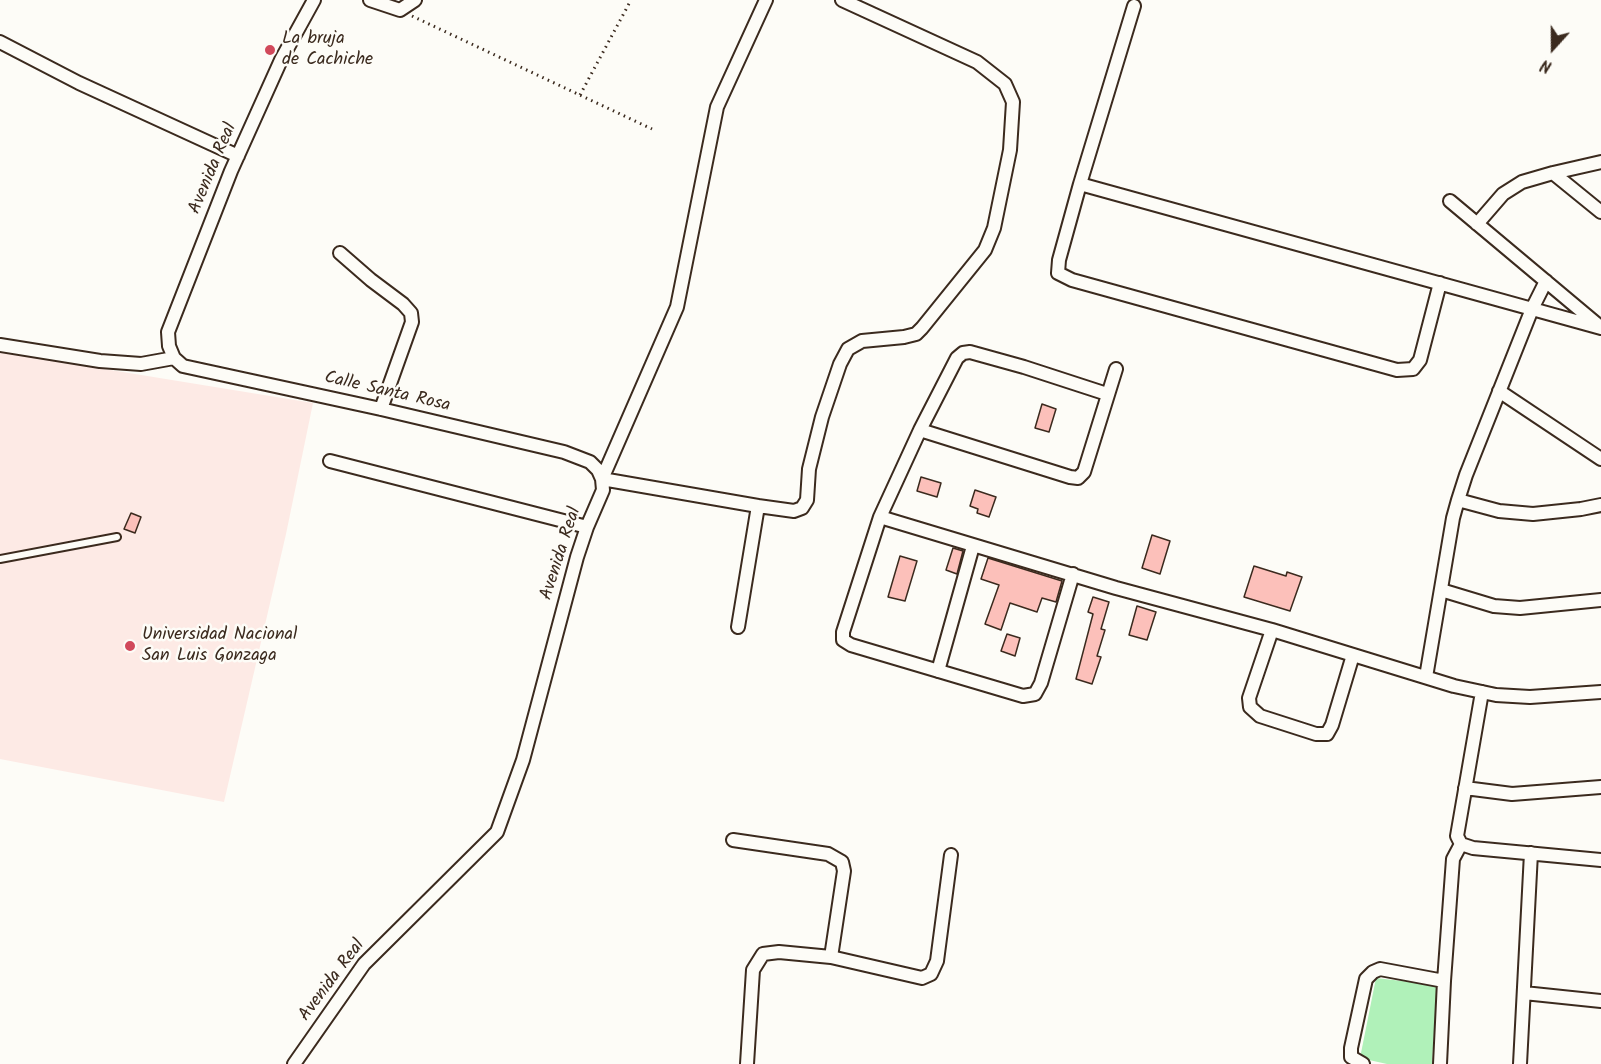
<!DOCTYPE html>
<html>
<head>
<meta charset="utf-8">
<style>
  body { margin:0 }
  #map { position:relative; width:1601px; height:1064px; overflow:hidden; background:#fdfcf7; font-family:Kalam,sans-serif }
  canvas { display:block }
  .north { position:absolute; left:1523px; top:18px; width:60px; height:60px; -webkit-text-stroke:4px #fdfcf7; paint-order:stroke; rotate:201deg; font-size:16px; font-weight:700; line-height:24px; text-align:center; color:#3b2a1e }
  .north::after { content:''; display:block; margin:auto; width:21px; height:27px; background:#3b2a1e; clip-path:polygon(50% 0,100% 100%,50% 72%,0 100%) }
</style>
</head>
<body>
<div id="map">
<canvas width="1601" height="1064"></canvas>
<div class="north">N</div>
</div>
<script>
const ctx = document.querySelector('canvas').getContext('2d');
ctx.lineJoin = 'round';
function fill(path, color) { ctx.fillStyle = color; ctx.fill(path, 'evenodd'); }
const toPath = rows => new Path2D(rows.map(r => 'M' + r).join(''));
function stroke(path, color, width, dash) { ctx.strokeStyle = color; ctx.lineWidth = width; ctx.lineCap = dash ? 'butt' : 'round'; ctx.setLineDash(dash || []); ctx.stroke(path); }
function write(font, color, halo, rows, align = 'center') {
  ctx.font = font + ' Kalam,sans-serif'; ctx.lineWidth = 5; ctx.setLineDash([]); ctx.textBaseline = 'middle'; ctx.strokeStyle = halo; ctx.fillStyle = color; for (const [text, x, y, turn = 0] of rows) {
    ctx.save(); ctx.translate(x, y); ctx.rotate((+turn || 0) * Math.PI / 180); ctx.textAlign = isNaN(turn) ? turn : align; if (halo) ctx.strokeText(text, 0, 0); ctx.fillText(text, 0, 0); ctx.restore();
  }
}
fill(toPath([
  [0,352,313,403,286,534,224,802,0,759]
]), '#fdeae5');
fill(toPath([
  [1376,978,1437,985,1432,1064,1387,1064,1360,1058]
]), '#b0f1b9');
const building = toPath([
  [1042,404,1056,409,1049,432,1035,428,1042,404],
  [921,477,941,483,937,497,917,491,921,477],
  [975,490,996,497,989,517,977,513,978,509,970,506,975,490],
  [131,513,141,517,135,533,124,529,131,513],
  [1152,535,1170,541,1160,574,1142,568,1152,535],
  [953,548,963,551,957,574,946,570,953,548],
  [900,556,917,561,905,601,888,597,900,556],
  [988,558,1062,581,1056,602,1042,598,1037,612,1010,603,1001,630,985,624,999,585,981,579,988,558],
  [1254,566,1286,576,1287,572,1302,577,1290,611,1244,597,1254,566],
  [1093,597,1109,602,1101,629,1105,630,1097,656,1101,657,1092,684,1076,679,1093,614,1088,612,1093,597],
  [1137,606,1156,612,1147,640,1129,635,1137,606],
  [1007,634,1020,638,1015,656,1001,651,1007,634]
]);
fill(building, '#fcc0ba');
stroke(building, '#3b2a1e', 1.5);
const service = toPath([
  [0,559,117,537]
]);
const minor = toPath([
  [314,0,281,60,231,171,168,332,169,346,174,358,183,366,381,409,564,452,590,462,598,470,602,479,758,506],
  [370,0,400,10,415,0],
  [1134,6,1080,184,1059,260,1058,273,1072,280,1397,370,1413,369,1420,360,1440,283],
  [0,42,79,83,238,156],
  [1553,173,1601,212],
  [1080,184,1601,328],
  [1450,201,1598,325],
  [1477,224,1503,194,1522,182,1553,173,1601,162],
  [340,253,371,280,403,304,411,313,412,322,381,409],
  [0,345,100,361,141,364,174,358],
  [1499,391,1601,459],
  [920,430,1070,477,1078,478,1084,472,1116,369],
  [330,461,587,527],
  [1458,500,1499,511,1533,514,1581,509,1601,505],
  [880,517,1116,588,1272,630,1454,686,1496,695,1530,697,1601,692],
  [1073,574,1041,683,1035,694,1023,696,851,645,843,640,843,632,880,517,920,430,957,358,963,353,970,352,1024,367,1107,394],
  [1441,590,1494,606,1520,608,1601,600],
  [738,627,758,506,794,511,802,508,807,500,809,469,822,417,840,364,848,349,862,341,904,337,916,334,922,328,985,250,994,228,1010,150,1013,102,1005,84,977,62,842,0],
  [1272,630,1249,698,1250,707,1260,716,1316,734,1327,734,1332,725,1353,655],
  [938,671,973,546],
  [1426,677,1453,518,1458,500,1466,475,1532,309,1546,281],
  [1482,692,1457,836,1461,844,1473,848,1601,860],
  [1465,788,1512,794,1601,787],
  [733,840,828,854,842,862,844,871,831,957],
  [1444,981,1453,859,1461,844],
  [1524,993,1601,1001],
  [294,1064,364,964,497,832,523,760,577,557,587,527,603,490,602,479,677,307,717,107,766,0],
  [747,1064,753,970,763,954,779,952,831,957,922,978,931,974,937,961,951,855],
  [1363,1064,1351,1057,1351,1048,1366,979,1373,972,1380,969,1444,981,1440,1064],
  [1520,1064,1531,853]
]);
stroke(service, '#3b2a1e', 10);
stroke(minor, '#3b2a1e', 16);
stroke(toPath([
  [412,16,652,129],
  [580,95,631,0]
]), '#3b2a1e', 3, [1.5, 4.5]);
stroke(service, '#fdfcf7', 6);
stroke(minor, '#fdfcf7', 12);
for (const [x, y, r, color] of [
  [270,50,6,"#d1495b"],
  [130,646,6,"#d1495b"]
]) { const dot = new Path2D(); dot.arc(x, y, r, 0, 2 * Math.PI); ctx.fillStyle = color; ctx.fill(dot); stroke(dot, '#fdfcf7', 2); }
write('18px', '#3b2a1e', '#fdfcf7', [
  ["La bruja",282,40],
  ["de Cachiche",282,61],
  ["Universidad Nacional",142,636],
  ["San Luis Gonzaga",142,657]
], 'left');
write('18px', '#3b2a1e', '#fdfcf7', [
  ["Avenida Real",214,169,-67],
  ["Calle Santa Rosa",387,393,13],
  ["Avenida Real",562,554,-72],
  ["Avenida Real",333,981,-53]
]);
</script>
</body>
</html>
